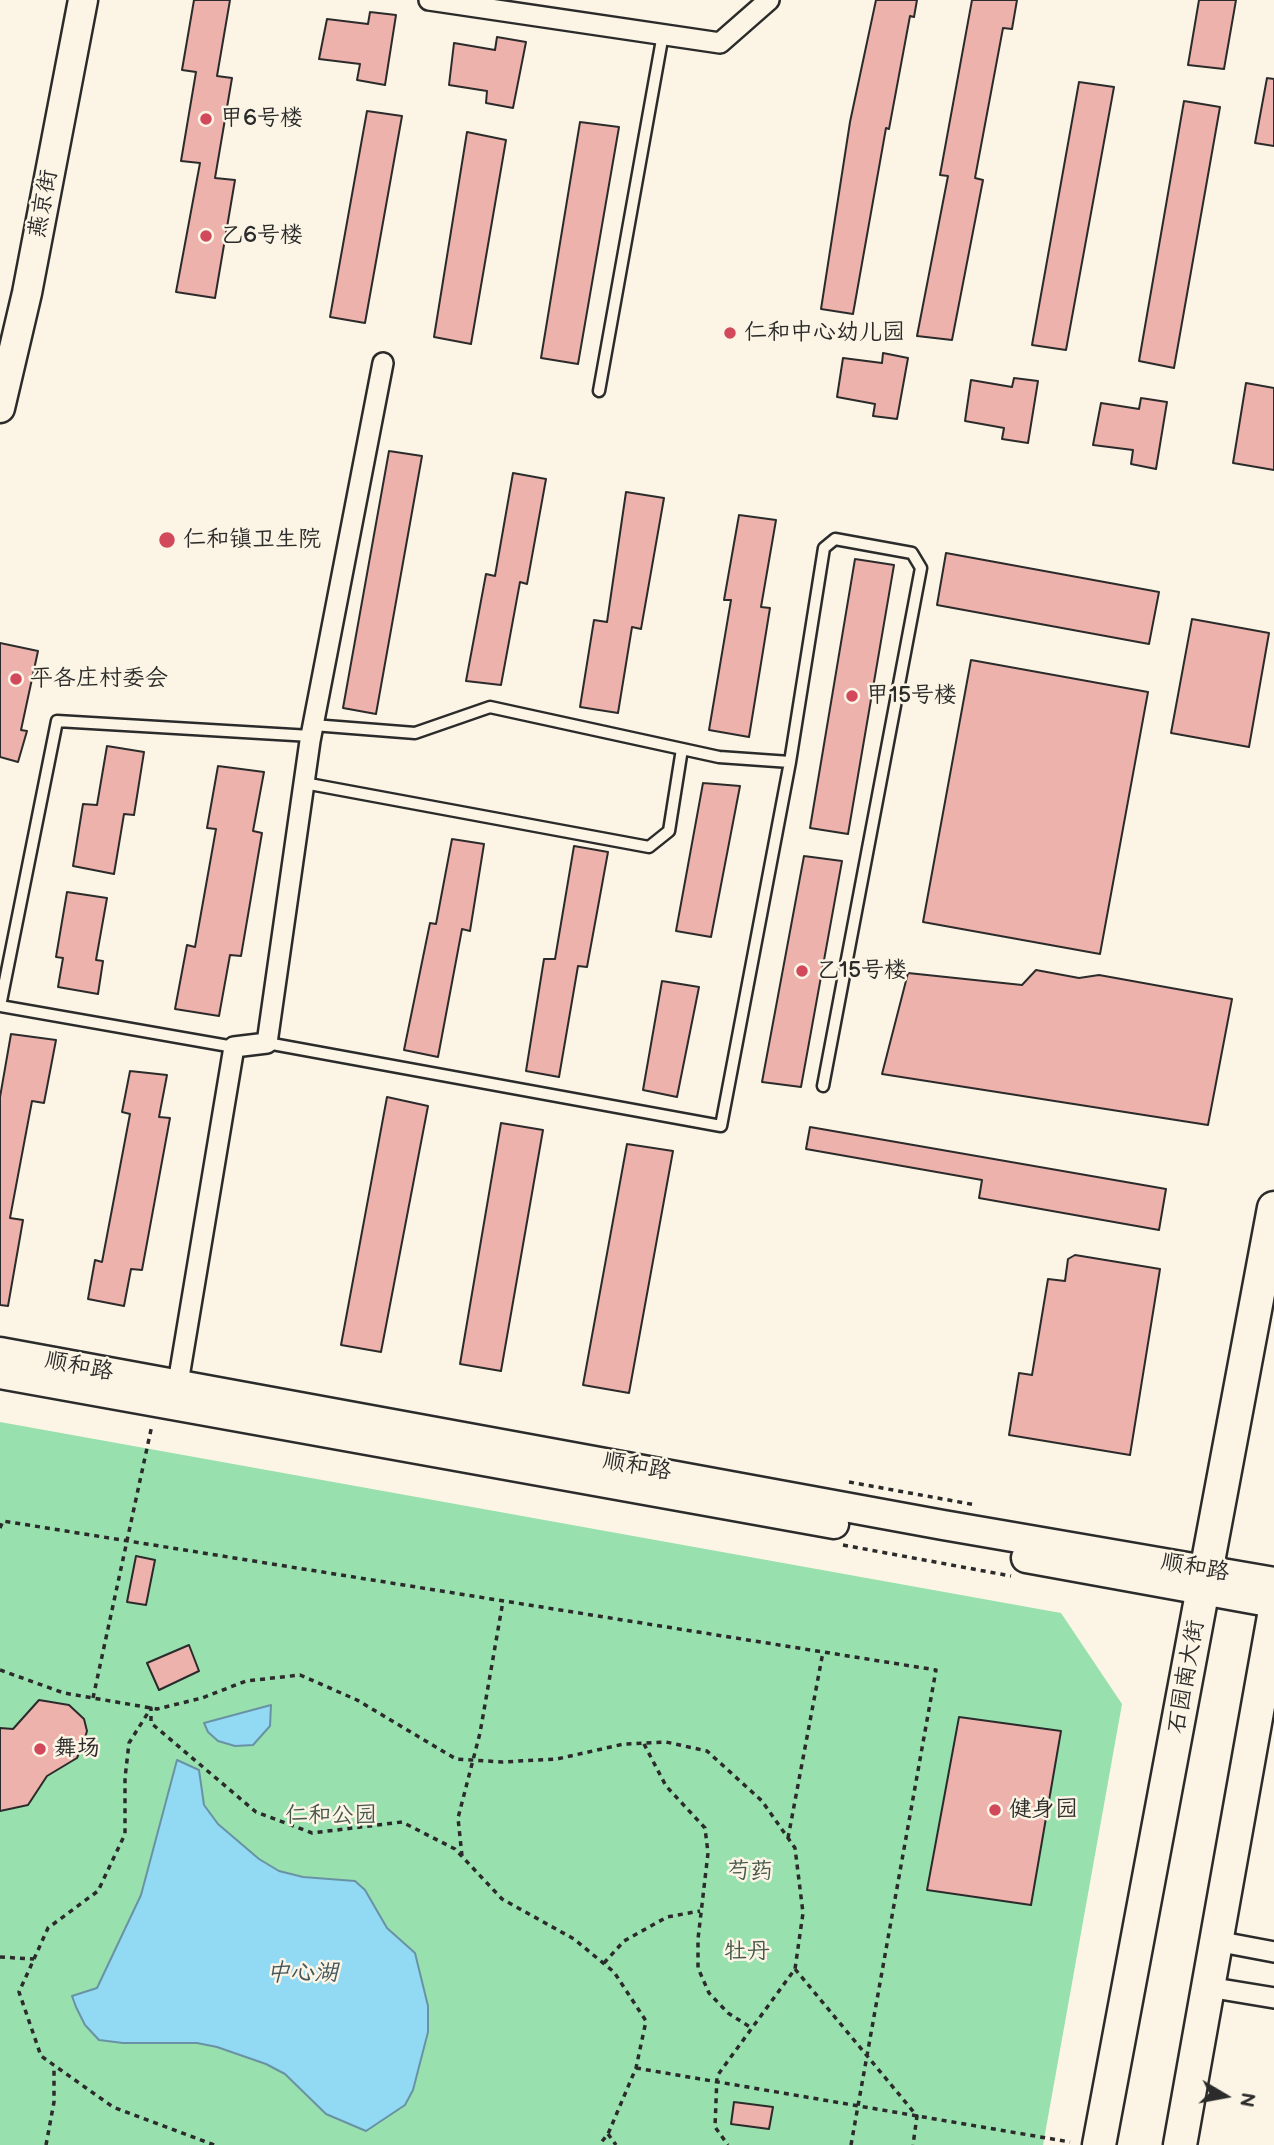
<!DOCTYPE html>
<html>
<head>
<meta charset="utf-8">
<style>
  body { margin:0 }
  #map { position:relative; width:1274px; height:2145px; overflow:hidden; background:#fcf5e5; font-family:"Balsamiq Sans",sans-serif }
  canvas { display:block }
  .north { position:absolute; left:1190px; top:2061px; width:70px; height:70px; -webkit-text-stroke:5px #fcf5e5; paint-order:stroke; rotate:100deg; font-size:19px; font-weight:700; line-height:28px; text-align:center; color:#2b2b2b }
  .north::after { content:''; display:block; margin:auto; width:24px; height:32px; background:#2b2b2b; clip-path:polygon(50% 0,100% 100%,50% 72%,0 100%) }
</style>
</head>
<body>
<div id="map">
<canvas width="1274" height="2145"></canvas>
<div class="north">N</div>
</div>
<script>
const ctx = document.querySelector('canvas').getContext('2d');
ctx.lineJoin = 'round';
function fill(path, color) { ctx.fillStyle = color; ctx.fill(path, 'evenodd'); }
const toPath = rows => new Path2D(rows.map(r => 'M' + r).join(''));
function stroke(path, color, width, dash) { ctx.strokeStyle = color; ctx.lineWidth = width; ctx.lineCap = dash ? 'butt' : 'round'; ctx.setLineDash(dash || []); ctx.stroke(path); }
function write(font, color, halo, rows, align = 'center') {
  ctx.font = font + ' "Balsamiq Sans","LXGW WenKai TC",sans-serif'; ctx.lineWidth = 5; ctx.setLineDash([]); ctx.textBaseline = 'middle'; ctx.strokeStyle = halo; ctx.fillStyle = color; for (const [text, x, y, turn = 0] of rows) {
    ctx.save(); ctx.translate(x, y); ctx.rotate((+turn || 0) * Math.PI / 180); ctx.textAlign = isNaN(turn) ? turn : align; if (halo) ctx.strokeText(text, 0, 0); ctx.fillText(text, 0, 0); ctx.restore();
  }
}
fill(toPath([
  [0,1422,1061,1613,1122,1704,1043,2145,0,2145]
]), '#98e0ae');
const water = toPath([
  [271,1705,270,1726,253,1745,235,1746,218,1741,208,1732,204,1723,271,1705],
  [177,1760,199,1770,204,1805,218,1824,259,1859,279,1871,303,1877,355,1881,365,1890,387,1928,415,1953,428,2006,428,2032,413,2090,405,2105,366,2131,326,2114,285,2074,266,2064,217,2047,197,2043,123,2043,99,2040,85,2025,76,2007,72,1996,97,1988,141,1895,177,1760]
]);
fill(water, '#92d9f4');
stroke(water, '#6993a4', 2);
const building = toPath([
  [194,0,230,0,217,76,232,78,215,178,235,180,215,298,176,292,200,163,181,161,196,72,182,70,194,0],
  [876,0,917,0,914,17,910,16,889,129,886,128,853,314,821,309,850,122,876,0],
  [972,0,1017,0,1012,29,1003,28,975,178,983,180,952,340,917,336,948,176,940,175,972,0],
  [1199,0,1236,0,1224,69,1188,65,1199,0],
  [370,12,396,15,385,85,357,80,360,64,319,59,327,19,368,24,370,12],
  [497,37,526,42,513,108,486,103,487,91,449,85,454,43,495,50,497,37],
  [1267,78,1274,79,1274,146,1255,143,1267,78],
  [1079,82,1114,87,1066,350,1032,345,1079,82],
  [1184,101,1220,107,1174,368,1139,361,1184,101],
  [367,111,402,116,365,323,330,317,367,111],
  [580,122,619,127,578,364,541,358,580,122],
  [467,132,506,140,471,344,434,337,467,132],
  [883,353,908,358,897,419,873,416,875,404,837,397,843,358,882,363,883,353],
  [1014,378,1038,381,1028,443,1002,439,1004,428,965,421,971,380,1012,387,1014,378],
  [1246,383,1274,388,1274,470,1233,463,1246,383],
  [1141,398,1167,402,1156,469,1131,464,1133,450,1093,445,1101,403,1139,409,1141,398],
  [389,451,422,456,376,714,343,708,389,451],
  [513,473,546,479,527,584,520,582,501,685,466,681,486,574,495,576,513,473],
  [626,492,664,498,641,629,632,627,618,713,580,707,594,620,607,622,626,492],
  [739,515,776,520,761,607,770,608,749,737,709,730,731,600,724,600,739,515],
  [946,553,1159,592,1149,644,937,605,946,553],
  [855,559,894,565,848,834,810,828,855,559],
  [1192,619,1269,633,1249,747,1171,733,1192,619],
  [0,643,38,651,21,730,27,731,18,762,0,757,0,643],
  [971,660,1148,692,1100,954,923,922,971,660],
  [107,746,144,752,134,815,124,814,114,874,73,866,83,804,97,805,107,746],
  [218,766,264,772,253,831,262,833,241,956,230,955,219,1016,175,1009,187,945,195,947,216,829,207,828,218,766],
  [703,783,740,786,711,937,676,931,703,783],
  [452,839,484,844,470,931,462,929,438,1057,404,1050,430,923,436,924,452,839],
  [574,846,608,852,587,967,578,966,559,1077,526,1071,544,959,555,959,574,846],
  [804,856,842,861,801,1087,762,1082,804,856],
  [67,892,107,898,96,960,103,961,98,994,58,987,63,958,56,957,67,892],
  [1036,970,1079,978,1099,975,1232,999,1208,1125,882,1074,908,973,1022,985,1036,970],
  [662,981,699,987,677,1097,643,1090,662,981],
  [11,1034,56,1040,44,1103,32,1101,10,1218,23,1220,8,1306,0,1305,0,1097,11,1034],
  [130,1071,167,1075,159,1117,170,1118,142,1270,131,1269,124,1306,88,1299,95,1260,102,1262,130,1114,122,1112,130,1071],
  [387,1097,428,1106,381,1352,341,1345,387,1097],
  [501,1123,543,1130,501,1371,460,1364,501,1123],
  [810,1127,1166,1189,1159,1230,979,1198,982,1180,806,1149,810,1127],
  [627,1144,673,1151,629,1393,583,1385,627,1144],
  [1075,1255,1160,1269,1130,1455,1009,1435,1019,1373,1032,1375,1048,1279,1065,1281,1068,1259,1075,1255],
  [136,1556,155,1560,146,1605,127,1602,136,1556],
  [189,1645,199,1671,159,1690,147,1663,189,1645],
  [39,1700,69,1705,84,1719,87,1731,84,1741,77,1758,47,1776,28,1805,0,1811,0,1728,13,1729,39,1700],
  [959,1717,1061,1731,1031,1905,927,1890,959,1717],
  [734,2102,773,2107,769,2129,731,2124,734,2102]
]);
fill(building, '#edb2ac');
stroke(building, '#2b2b2b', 2);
const service = toPath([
  [599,391,663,34],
  [313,725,415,733,490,707,719,757,790,762,824,548,835,539,912,553,921,568,823,1086],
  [304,783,649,847,669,831,682,749],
  [0,1006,57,721,311,736],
  [0,1006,234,1047],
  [267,1043,721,1126,790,762]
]);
const minor = toPath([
  [429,0,720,43,769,0],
  [176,1395,234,1047,267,1043,310,741,383,363],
  [1216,1941,1274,1952],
  [1208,1987,1274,1998]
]);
const secondary = toPath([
  [0,408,27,293,83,0],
  [0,1352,943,1525,1274,1582],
  [0,1374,834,1524],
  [1026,1558,1274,1603]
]);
const primary = toPath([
  [1099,2145,1274,1208],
  [1180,2145,1274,1616]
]);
stroke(service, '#2b2b2b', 15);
stroke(minor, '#2b2b2b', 24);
stroke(secondary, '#2b2b2b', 33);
stroke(primary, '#2b2b2b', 37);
stroke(toPath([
  [849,1482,976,1505],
  [0,1528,3,1521,936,1670,851,2145],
  [843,1545,1011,1576],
  [0,1670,64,1693,157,1709,202,1698,246,1681,300,1675,357,1700,456,1759,502,1762,557,1759,624,1744,666,1742,707,1751,762,1801,795,1848,803,1913,795,1969,717,2076,715,2127,728,2145],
  [93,1698,152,1425],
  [644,1744,666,1786,705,1828,708,1853,698,1939,698,1968,709,1993,728,2013,750,2027],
  [788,1838,823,1652],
  [462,1856,458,1818,480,1733,503,1601],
  [0,1957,34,1959],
  [604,1963,624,1941,667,1917,700,1911],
  [795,1969,917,2116,913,2145],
  [636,2068,1070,2142],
  [608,2134,616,2145],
  [46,2145,54,2102,54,2067],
  [214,2145,113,2107,41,2056,19,1992,48,1928,98,1891,125,1834,125,1778,129,1743,151,1708,151,1723,256,1812,312,1833,402,1822,455,1849,502,1899,574,1939,614,1972,646,2021,636,2068,608,2134,599,2145]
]), '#2b2b2b', 3.5, [5, 5]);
stroke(service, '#fcf5e5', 10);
stroke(minor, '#fcf5e5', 19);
stroke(secondary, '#fcf5e5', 28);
stroke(primary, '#fcf5e5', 32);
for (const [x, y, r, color] of [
  [206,119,7,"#d1495b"],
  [206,236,7,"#d1495b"],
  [730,333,7,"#d1495b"],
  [167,540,9,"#d1495b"],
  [16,679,7,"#d1495b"],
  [852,696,7,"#d1495b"],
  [802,971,7,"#d1495b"],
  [40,1749,7,"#d1495b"],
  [995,1810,7,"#d1495b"]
]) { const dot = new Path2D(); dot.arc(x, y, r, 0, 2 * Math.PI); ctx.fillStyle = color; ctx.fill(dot); stroke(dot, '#fcf5e5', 2.5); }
write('23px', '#2b2b2b', '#fcf5e5', [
  ["甲6号楼",220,119],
  ["乙6号楼",220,236],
  ["仁和中心幼儿园",744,333],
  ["仁和镇卫生院",183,540],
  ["平各庄村委会",30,679],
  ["甲15号楼",866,696],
  ["乙15号楼",816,971],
  ["舞场",54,1749],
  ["健身园",1009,1810]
], 'left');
write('23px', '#2b2b2b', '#fcf5e5', [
  ["燕京街",44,204,-79],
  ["顺和路",79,1367,11],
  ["顺和路",637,1467,10],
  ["顺和路",1195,1568,10],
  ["石园南大街",1187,1677,-80]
]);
write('23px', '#46584c', '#fcf5e5', [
  ["仁和公园",331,1816],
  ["芍药",750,1872],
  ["牡丹",747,1952]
]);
write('italic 24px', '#45565d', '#fcf5e5', [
  ["中心湖",302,1974]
]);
</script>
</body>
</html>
